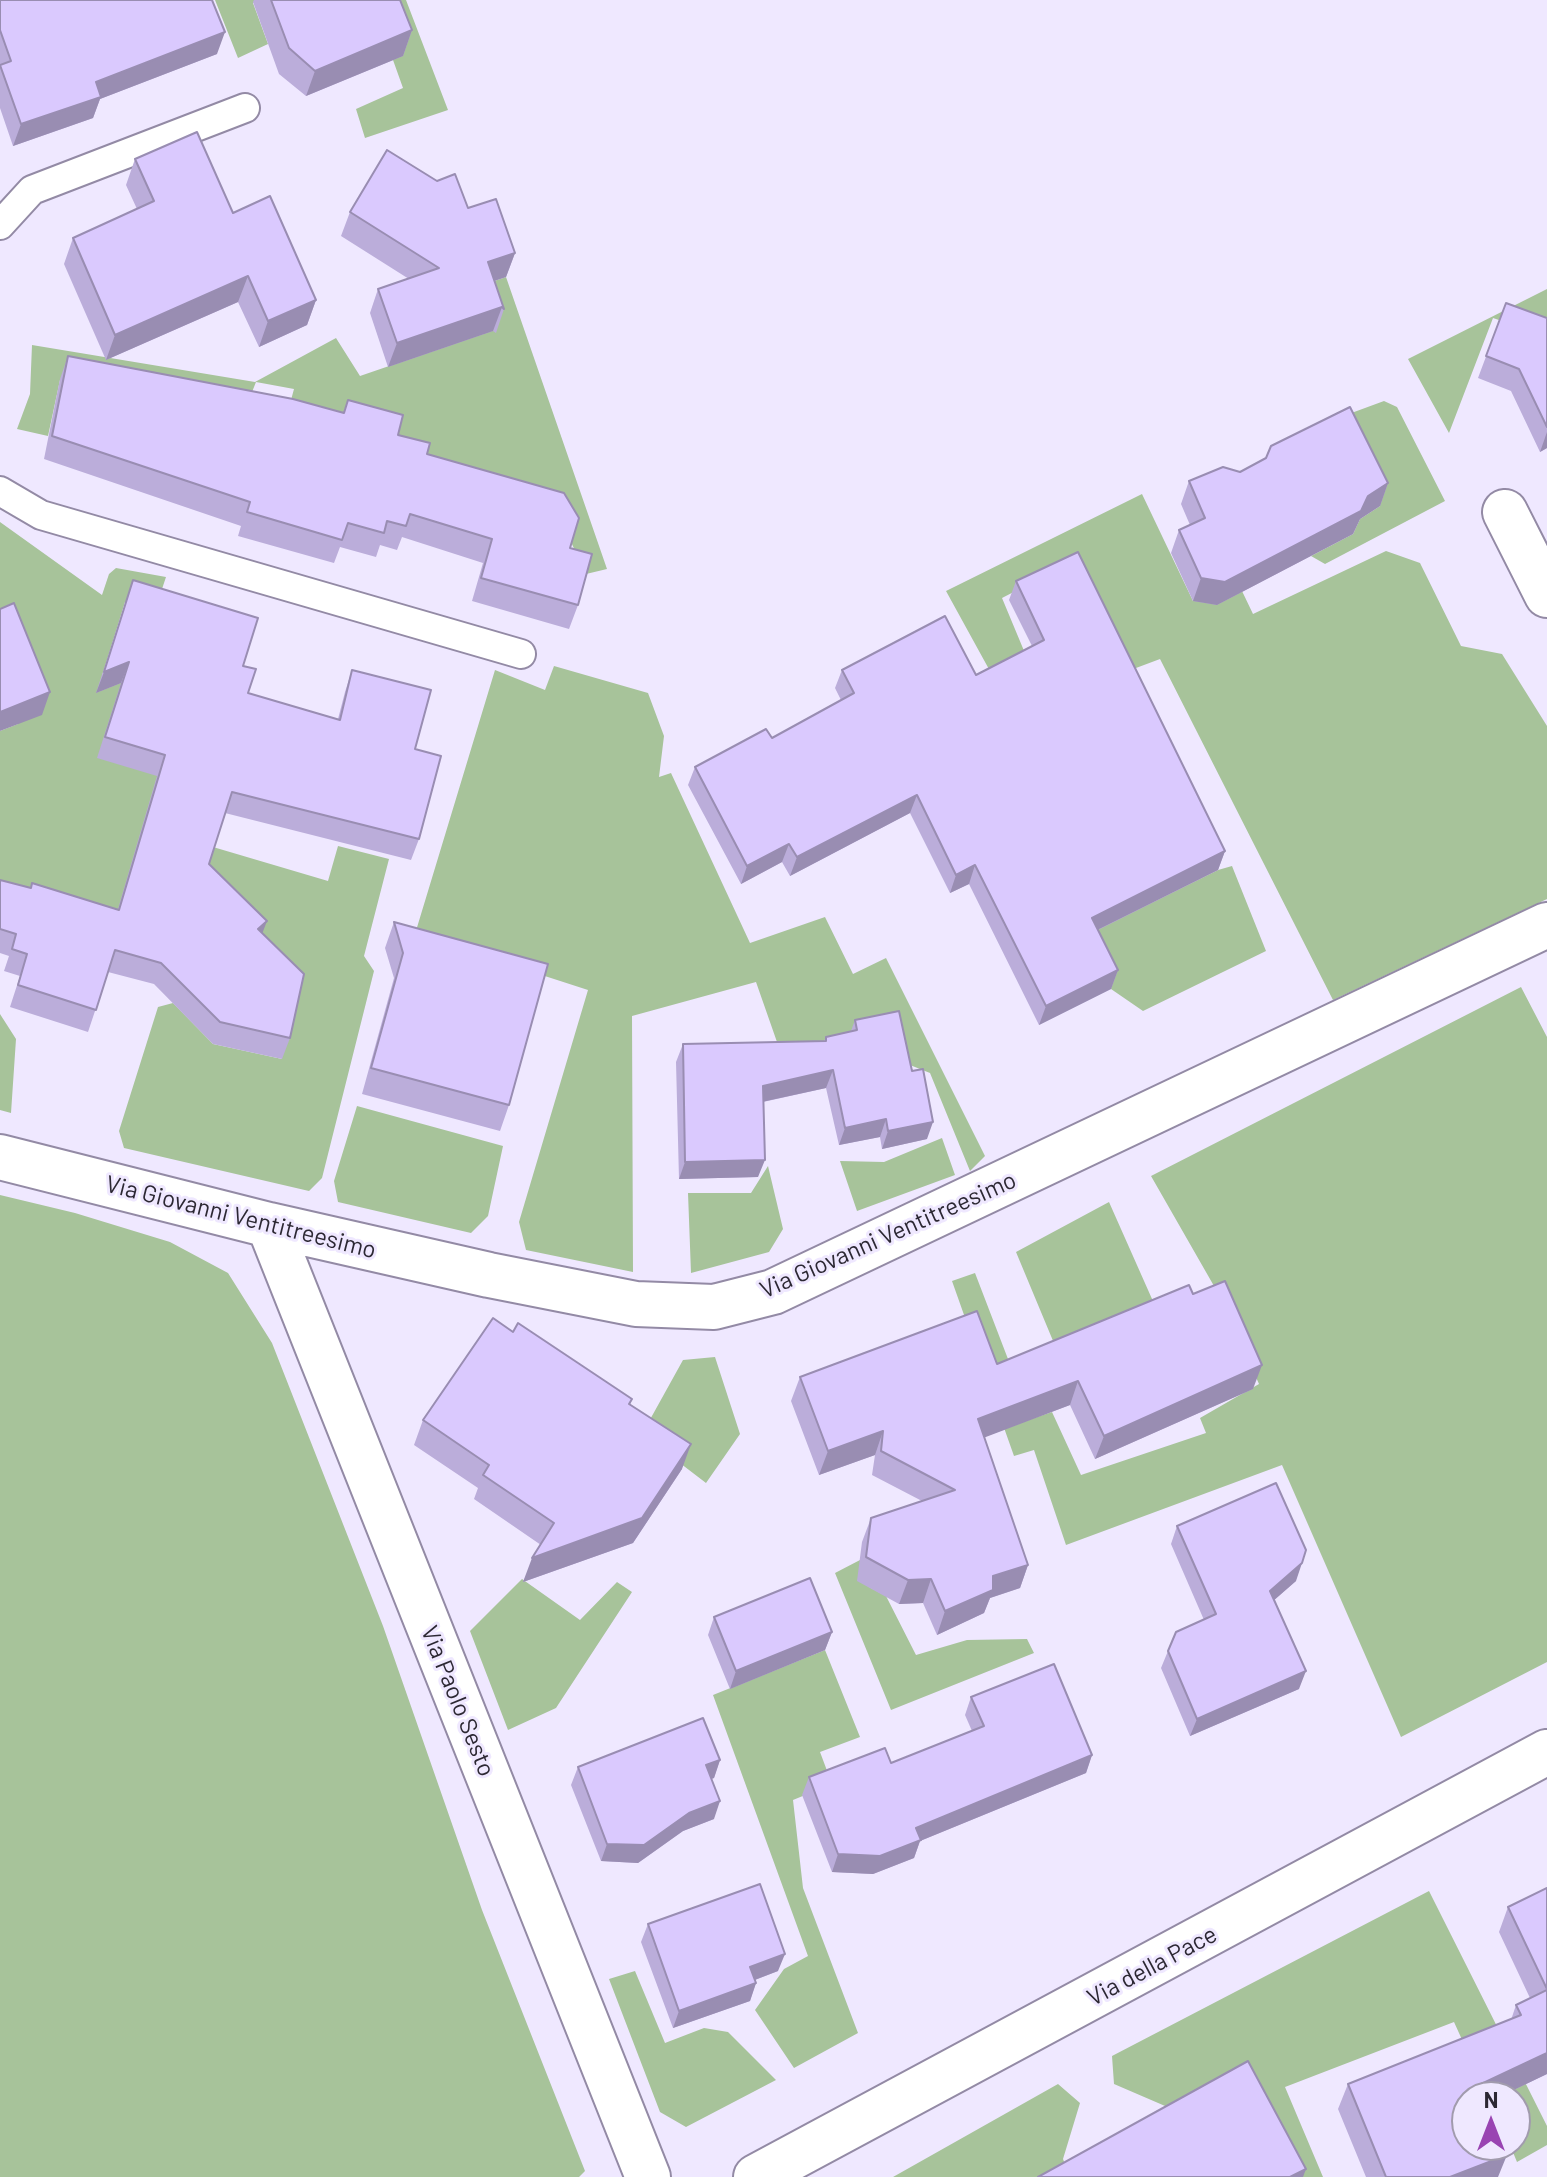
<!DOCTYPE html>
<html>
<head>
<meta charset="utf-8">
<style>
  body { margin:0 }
  #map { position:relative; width:1547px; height:2177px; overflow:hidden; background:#efe8ff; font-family:Barlow,sans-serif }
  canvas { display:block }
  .north { position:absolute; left:1451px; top:2081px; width:80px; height:80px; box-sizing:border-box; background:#efe8ff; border:2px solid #a19bad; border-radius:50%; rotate:0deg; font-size:22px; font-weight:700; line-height:32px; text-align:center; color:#2c2833 }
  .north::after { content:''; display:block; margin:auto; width:28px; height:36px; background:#9944b2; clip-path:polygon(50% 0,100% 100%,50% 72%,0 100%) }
</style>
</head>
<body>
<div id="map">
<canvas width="1547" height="2177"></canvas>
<div class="north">N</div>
</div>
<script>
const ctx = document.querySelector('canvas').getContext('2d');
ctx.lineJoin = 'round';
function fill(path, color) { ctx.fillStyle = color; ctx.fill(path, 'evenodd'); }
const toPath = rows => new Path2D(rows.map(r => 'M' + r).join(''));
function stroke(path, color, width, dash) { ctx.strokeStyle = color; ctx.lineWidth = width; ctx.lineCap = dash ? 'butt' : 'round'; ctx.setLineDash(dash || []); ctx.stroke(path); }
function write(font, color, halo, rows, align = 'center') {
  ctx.font = font + ' Barlow,sans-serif'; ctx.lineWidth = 6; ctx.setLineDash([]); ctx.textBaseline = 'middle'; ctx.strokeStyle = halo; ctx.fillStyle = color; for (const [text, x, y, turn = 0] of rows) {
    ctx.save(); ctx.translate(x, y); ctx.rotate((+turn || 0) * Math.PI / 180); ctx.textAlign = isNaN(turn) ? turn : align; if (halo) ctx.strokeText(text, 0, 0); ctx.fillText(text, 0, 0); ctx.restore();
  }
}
fill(toPath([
  [215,0,259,0,253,3,268,44,238,58],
  [380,0,406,0,448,110,365,138,356,109,403,88,393,60],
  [506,277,607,569,586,574,571,542,285,422,294,389,256,382,242,417,60,380,48,436,17,429,30,394,32,345,255,382,336,338,360,376,494,330,479,286],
  [1547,289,1547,327,1537,333,1493,318,1449,433,1408,359],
  [1384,401,1397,407,1445,501,1325,564,1311,556,1353,534,1360,519,1380,506,1346,415],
  [1142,494,1193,601,1242,591,1253,614,1386,551,1420,563,1461,646,1502,654,1547,726,1547,899,1333,1000,1160,659,1120,674,1068,564,1002,598,1027,658,1018,722,946,591],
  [0,522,102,595,109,574,116,568,166,577,155,610,125,602,102,676,121,682,184,785,111,931,0,927,0,731,18,724,0,614],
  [554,666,648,693,664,736,659,777,671,773,750,943,825,917,853,974,886,958,985,1156,970,1171,930,1073,900,1061,784,1062,756,982,632,1016,633,1272,526,1250,519,1222,588,990,415,934,495,670,545,690],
  [338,846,389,859,364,956,374,971,322,1178,309,1191,124,1148,119,1131,158,1007,173,1003,213,1044,282,1059,198,896,213,847,328,881],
  [1232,866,1266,951,1143,1011,1111,989,1067,901,1153,902,1218,870],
  [1521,987,1547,1037,1547,1662,1401,1737,1282,1465,1066,1545,1034,1450,1014,1456,952,1281,975,1273,1031,1419,1052,1412,1081,1475,1206,1433,1200,1418,1259,1384,1222,1300,1151,1176],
  [0,1014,16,1039,11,1113,0,1110],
  [357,1106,503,1146,488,1216,471,1233,338,1202,334,1181],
  [942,1138,955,1175,857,1211,840,1161,884,1162],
  [768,1166,783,1229,769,1252,691,1273,688,1193,751,1193],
  [0,1195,75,1213,170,1242,228,1273,272,1343,383,1626,482,1910,585,2171,579,2177,0,2177],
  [1109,1202,1160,1317,1061,1360,1016,1252],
  [715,1357,740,1434,706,1483,642,1434,683,1360],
  [860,1560,869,1587,886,1596,916,1655,967,1640,1027,1639,1034,1653,891,1710,835,1573],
  [522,1579,580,1620,617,1582,632,1592,556,1708,508,1730,470,1631],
  [825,1650,860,1737,820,1752,832,1784,793,1800,803,1888,858,2033,794,2068,755,2010,784,1969,808,1956,713,1695],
  [1429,1891,1547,2126,1547,2145,1517,2162,1510,2145,1515,2145,1515,2097,1488,2097,1454,2022,1285,2087,1323,2177,1290,2177,1186,2115,1114,2084,1112,2056],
  [635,1971,665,2043,704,2028,728,2032,776,2080,686,2127,660,2112,609,1979],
  [1058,2084,1080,2103,1063,2159,1070,2177,893,2177]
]), '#a7c39a');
const service = toPath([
  [0,225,32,190,245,108],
  [0,491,41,515,521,654]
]);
const minor = toPath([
  [1505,512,1547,595],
  [0,1157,269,1225,489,1275,636,1304,714,1307,773,1292,1547,925],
  [269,1225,648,2177],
  [756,2177,1547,1752]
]);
stroke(service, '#938aa5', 32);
stroke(minor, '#938aa5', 48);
stroke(service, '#fff', 28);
stroke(minor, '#fff', 44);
fill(toPath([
  [0,0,217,54,100,99,93,118,13,146,0,108],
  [254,0,400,0,412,30,403,56,306,96,279,74,253,2],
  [135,159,233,213,316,300,307,325,259,347,238,302,106,360,64,264,73,238,137,209,126,185],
  [468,208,515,253,506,277,494,281,504,309,496,333,493,331,388,367,370,313,378,289,409,279,341,236,350,212],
  [1506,303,1547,318,1547,448,1540,452,1511,391,1478,378],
  [68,356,343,413,348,400,398,435,570,548,578,605,569,629,472,601,483,563,402,537,397,550,380,545,376,557,340,547,334,563,238,536,241,526,44,459,60,379],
  [1240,472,1388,483,1380,506,1360,519,1353,534,1217,605,1193,601,1171,553,1179,530,1190,525,1181,504,1189,481],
  [133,580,243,666,248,693,338,719,345,692,352,670,415,749,419,839,411,860,225,813,209,864,262,933,290,1038,282,1059,213,1044,154,984,108,972,88,1032,10,1007,20,976,4,971,9,956,0,953,0,880,118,909,157,776,97,758,121,683,96,693],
  [1016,581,1225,851,1218,870,1098,930,1118,970,1111,989,1039,1025,969,884,950,893,910,813,790,876,782,862,741,884,688,785,695,767,772,738,841,700,835,688,842,670,976,675,1032,646,1009,600],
  [394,922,509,1105,500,1131,362,1094,394,978,385,948],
  [855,1020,927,1139,882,1149,880,1137,839,1145,826,1088,763,1102,758,1177,679,1179,676,1062,683,1044,824,1041,826,1037,851,1031],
  [1193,1294,1253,1389,1095,1459,1070,1405,984,1437,1028,1565,1020,1588,990,1598,984,1613,937,1635,923,1603,899,1604,857,1581,862,1542,871,1518,922,1501,872,1475,875,1455,819,1475,791,1401,800,1377,997,1364],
  [513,1332,632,1399,630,1405,682,1469,633,1543,523,1582,541,1545,474,1499,478,1488,414,1445,423,1420],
  [1177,1526,1296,1581,1274,1600,1299,1689,1190,1736,1161,1668,1168,1651,1204,1620,1171,1544],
  [714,1617,832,1632,825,1650,730,1689,708,1635],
  [971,1697,1092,1755,1086,1773,920,1841,914,1858,873,1874,832,1872,802,1795,809,1777,891,1763,972,1731,965,1715],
  [720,1760,714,1778,711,1779,714,1819,683,1831,638,1863,601,1861,571,1785,578,1767],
  [1547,1888,1547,2074,1499,2097,1467,2097,1498,2177,1366,2177,1338,2109,1348,2084,1511,2020,1516,2005,1530,1998,1499,1932,1508,1907],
  [648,1924,778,1971,755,1980,756,1983,750,2001,673,2028,641,1942]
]), '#bbadda');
fill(toPath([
  [412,30,403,56,306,96,315,71],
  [225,32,217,54,100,99,93,118,13,146,21,124,96,82],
  [515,253,506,277,479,286,488,262],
  [248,276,238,302,106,360,115,335],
  [316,300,307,325,259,347,268,321],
  [502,307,493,331,388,367,397,343],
  [1547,432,1547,448,1540,452],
  [1388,483,1380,506,1360,519,1353,534,1217,605,1193,601,1201,578],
  [129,662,121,683,96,693,104,672],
  [50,692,42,715,0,731,0,712],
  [917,795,910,813,790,876,797,857],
  [789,844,782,862,741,884,747,866],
  [1225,851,1218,870,1085,936,1092,918],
  [975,865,969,884,950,893,956,875],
  [267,921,259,942,258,929],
  [1118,970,1111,989,1039,1025,1046,1006],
  [833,1070,826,1088,757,1103,763,1086],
  [886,1119,880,1137,839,1145,845,1128],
  [933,1122,927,1139,882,1149,888,1131],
  [765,1160,758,1177,679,1179,685,1162],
  [1262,1365,1253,1389,1095,1459,1104,1436],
  [1078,1381,1070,1405,970,1443,978,1419],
  [883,1431,875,1455,819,1475,828,1451],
  [691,1444,682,1469,633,1543,523,1582,532,1558],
  [1302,1563,1296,1581,1264,1609,1270,1591],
  [1028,1565,1020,1588,990,1598,984,1613,937,1635,945,1611,993,1576],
  [931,1579,923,1603,899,1604,908,1580],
  [832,1632,825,1650,730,1689,736,1671],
  [1306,1671,1299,1689,1190,1736,1197,1719],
  [1092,1755,1086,1773,920,1841,914,1858,873,1874,832,1872,838,1854,916,1828],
  [720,1760,714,1778,699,1783,706,1765],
  [720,1801,714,1819,683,1831,638,1863,601,1861,607,1844],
  [785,1954,778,1971,744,1984,750,1967],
  [756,1983,750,2001,673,2028,679,2011],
  [1547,2053,1547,2074,1499,2097,1475,2097,1479,2085],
  [1507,2155,1498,2177,1450,2177],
  [1306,2169,1303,2177,1290,2177]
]), '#998db2');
const building = toPath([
  [0,0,212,0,225,32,96,82,101,97,21,124,0,65,11,61,0,30,0,0],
  [271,0,400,0,412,30,315,71,289,48,271,0],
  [197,132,233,213,270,196,316,300,268,321,248,276,115,335,73,238,154,201,135,159,197,132],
  [387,150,437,181,455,174,468,208,496,199,515,253,488,262,504,309,502,307,397,343,378,289,439,268,350,212,387,150],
  [1506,303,1547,318,1547,427,1519,369,1486,356,1506,303],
  [68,356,293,399,344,413,348,400,403,415,398,435,430,443,427,454,564,493,579,518,570,548,592,554,578,605,481,578,492,539,410,514,406,526,387,521,384,533,348,523,342,540,247,512,250,502,52,436,68,356],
  [1350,407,1388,483,1368,496,1361,511,1225,582,1201,578,1179,530,1205,518,1189,481,1223,467,1240,472,1266,458,1271,446,1350,407],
  [1078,552,1225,851,1092,918,1118,970,1046,1006,975,865,956,875,917,795,797,857,789,844,747,866,695,767,766,729,772,738,854,693,842,670,945,616,976,675,1044,640,1016,581,1078,552],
  [133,580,258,618,243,666,256,669,248,693,340,720,352,670,431,690,415,749,441,756,419,839,232,792,209,864,267,921,258,929,304,974,290,1038,220,1022,161,963,115,950,96,1010,18,985,27,954,12,949,16,934,0,929,0,880,31,888,32,883,119,910,165,755,105,737,129,662,104,672,133,580],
  [14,603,50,692,0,712,0,609,14,603],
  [394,922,548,964,509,1105,371,1068,403,953,394,922],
  [899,1011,912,1071,923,1069,933,1122,888,1131,886,1119,845,1128,833,1070,763,1086,765,1160,685,1162,683,1044,826,1041,826,1037,857,1030,855,1020,899,1011],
  [1225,1281,1262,1365,1104,1436,1078,1381,978,1419,1028,1565,993,1576,993,1590,945,1611,931,1579,908,1580,866,1557,871,1518,955,1490,881,1451,883,1431,828,1451,800,1377,977,1311,997,1364,1189,1285,1193,1294,1225,1281],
  [493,1318,513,1332,518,1323,632,1399,629,1404,691,1444,642,1518,532,1558,554,1523,483,1475,489,1465,423,1420,493,1318],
  [1276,1483,1306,1550,1302,1563,1270,1591,1306,1671,1197,1719,1168,1651,1176,1632,1216,1614,1177,1526,1276,1483],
  [810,1578,832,1632,736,1671,714,1617,810,1578],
  [1054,1664,1092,1755,916,1828,921,1840,880,1856,838,1854,809,1777,885,1748,891,1763,984,1726,971,1697,1054,1664],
  [703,1718,720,1760,706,1765,720,1801,689,1813,644,1845,607,1844,578,1767,703,1718],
  [760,1884,785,1954,750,1967,756,1983,679,2011,648,1924,760,1884],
  [1547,1888,1547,1989,1508,1907,1547,1888],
  [1547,1990,1547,2053,1479,2085,1484,2097,1467,2097,1467,2145,1503,2145,1507,2155,1450,2177,1386,2177,1348,2084,1521,2015,1516,2005,1547,1990],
  [1248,2061,1306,2169,1290,2177,1038,2177,1248,2061]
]);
fill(building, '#dac9fe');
stroke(building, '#998db2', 2);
write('24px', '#2c2833', '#efe8ff', [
  ["Via Giovanni Ventitreesimo",241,1217,14],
  ["Via Giovanni Ventitreesimo",888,1235,-24],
  ["Via Paolo Sesto",458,1701,68],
  ["Via della Pace",1152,1966,-28]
]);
</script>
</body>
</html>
